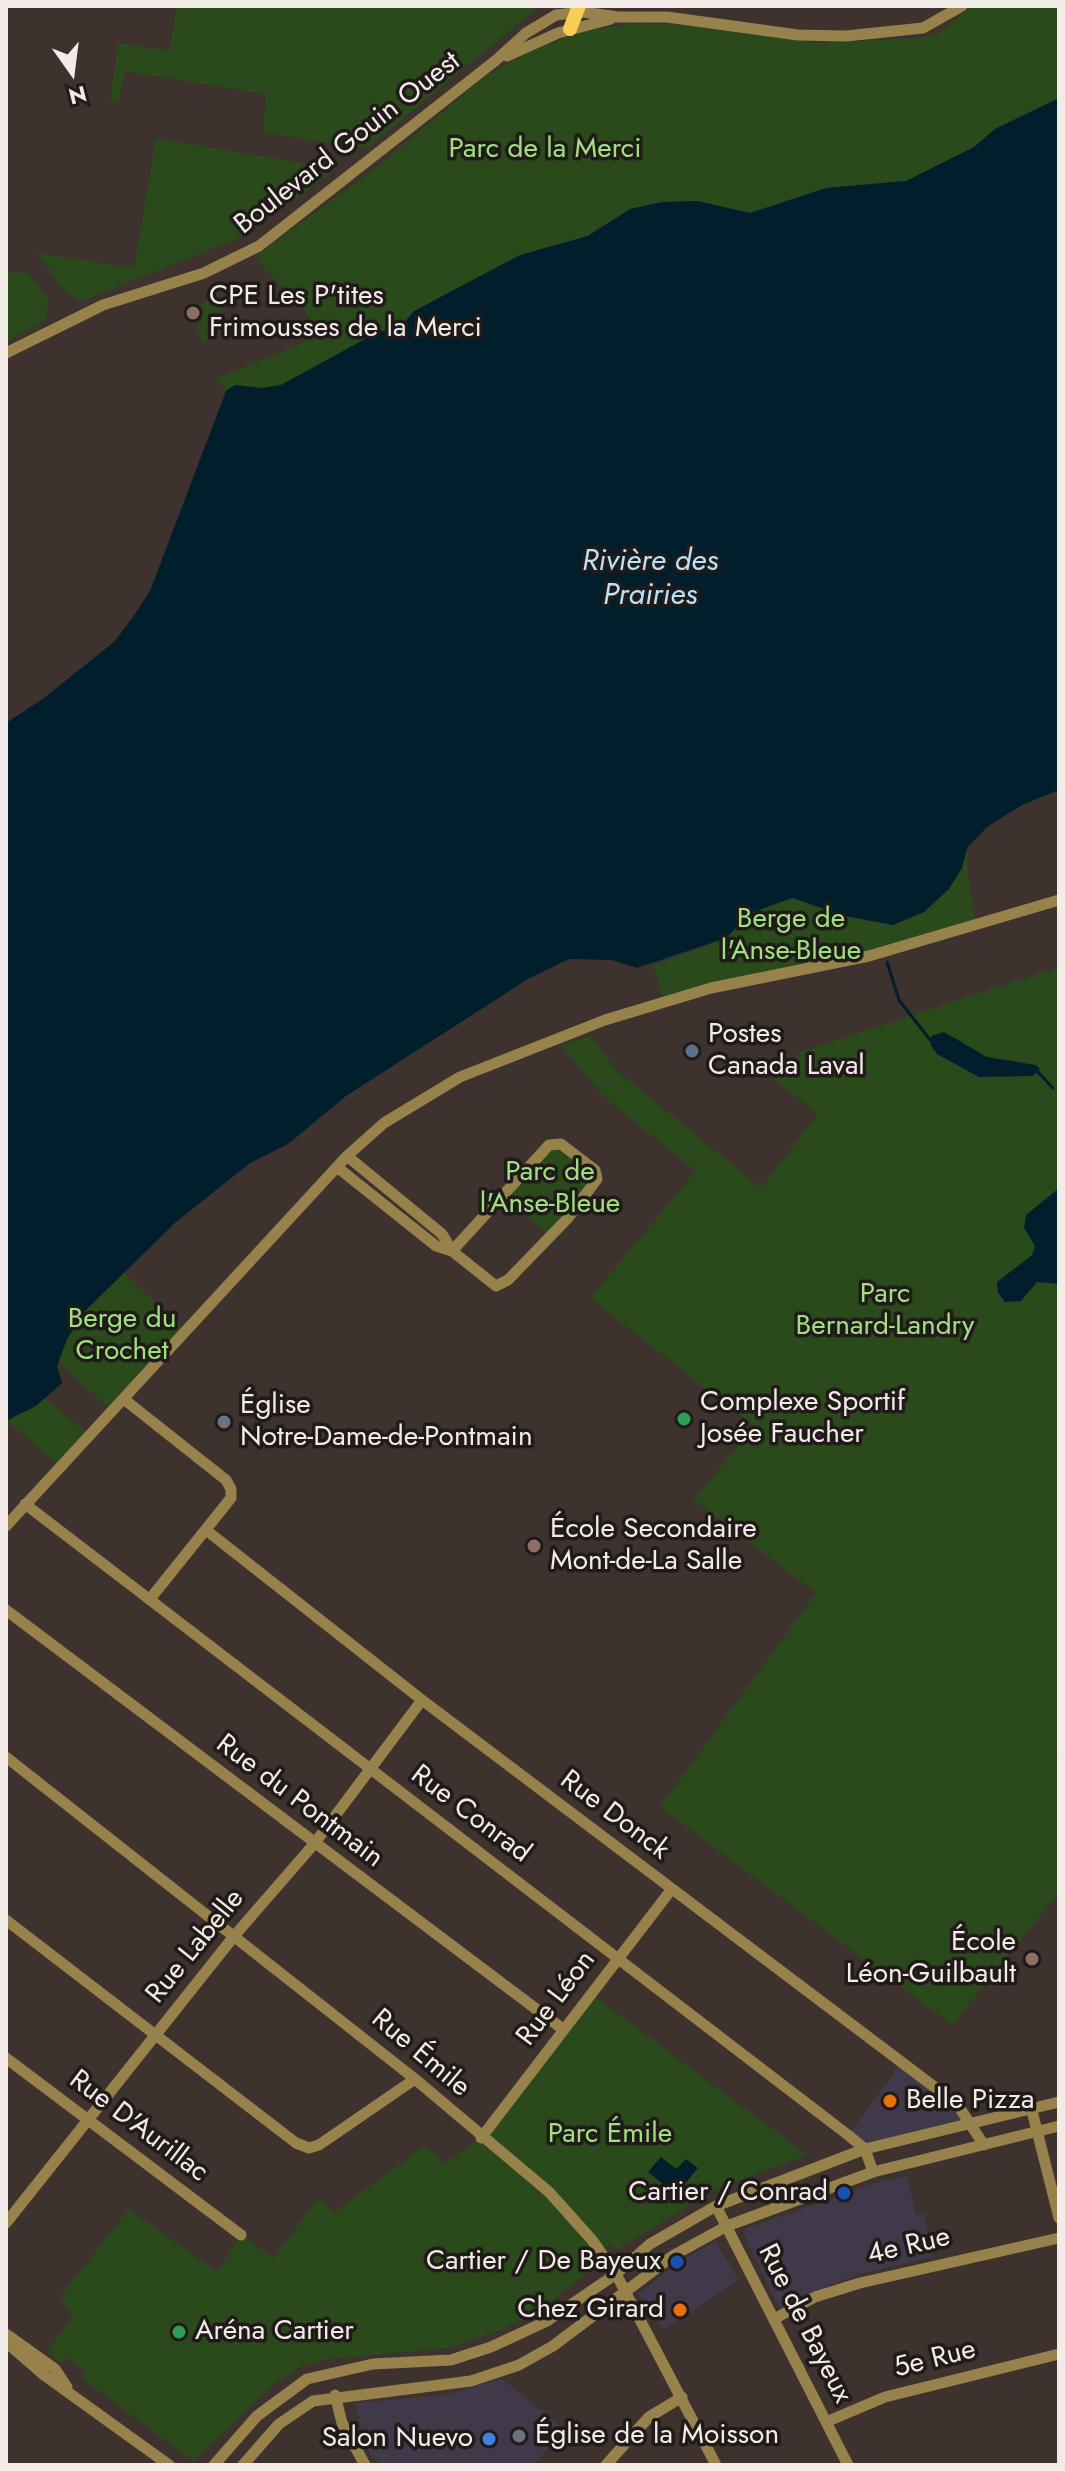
<!DOCTYPE html>
<html>
<head>
<meta charset="utf-8">
<style>
  body { margin:0 }
  #map { position:relative; width:1065px; height:2471px; overflow:hidden; background:#3d322e; font-family:Jost,sans-serif }
  canvas { display:block }
  .frame { position:absolute; inset:0; border:8px solid #f2ebe8; pointer-events:none }
  .north { position:absolute; left:32px; top:32px; width:80px; height:80px; -webkit-text-stroke:6px #201b19; paint-order:stroke; rotate:166deg; font-size:22px; font-weight:700; line-height:32px; text-align:center; color:#f2ebe8 }
  .north::after { content:''; display:block; margin:auto; width:28px; height:36px; background:#f2ebe8; clip-path:polygon(50% 0,100% 100%,50% 72%,0 100%) }
</style>
</head>
<body>
<div id="map">
<canvas width="1065" height="2471"></canvas>
<div class="frame"></div>
<div class="north">N</div>
</div>
<script>
const ctx = document.querySelector('canvas').getContext('2d');
ctx.lineJoin = 'round';
function fill(path, color) { ctx.fillStyle = color; ctx.fill(path, 'evenodd'); }
const toPath = rows => new Path2D(rows.map(r => 'M' + r).join(''));
function stroke(path, color, width, dash) { ctx.strokeStyle = color; ctx.lineWidth = width; ctx.lineCap = dash ? 'butt' : 'round'; ctx.setLineDash(dash || []); ctx.stroke(path); }
function write(font, color, halo, rows, align = 'center') {
  ctx.font = font + ' Jost,sans-serif'; ctx.lineWidth = 7; ctx.setLineDash([]); ctx.textBaseline = 'middle'; ctx.strokeStyle = halo; ctx.fillStyle = color; for (const [text, x, y, turn = 0] of rows) {
    ctx.save(); ctx.translate(x, y); ctx.rotate((+turn || 0) * Math.PI / 180); ctx.textAlign = isNaN(turn) ? turn : align; if (halo) ctx.strokeText(text, 0, 0); ctx.fillText(text, 0, 0); ctx.restore();
  }
}
fill(toPath([
  [899,2066,955,2108,967,2122,865,2149,848,2135],
  [907,2176,916,2215,924,2214,933,2257,859,2274,806,2295,780,2310,742,2230,874,2183],
  [716,2241,738,2280,663,2330,638,2293,682,2260],
  [502,2379,563,2428,534,2465,383,2465,370,2454,354,2403,445,2395]
]), '#40394a');
fill(toPath([
  [177,6,540,6,367,148,263,133,266,94,125,71,118,102,110,101,118,43,169,51],
  [972,6,1059,6,1059,98,995,129,974,147,906,181,826,188,750,213,697,201,601,225,588,236,520,255,405,319,401,327,378,332,281,385,262,388,235,385,226,391,217,379,317,337,304,308,265,270,257,255,374,169,487,75,534,49,582,32,634,23,694,26,819,43,919,38,939,33],
  [156,138,324,167,328,176,240,238,82,301,67,293,36,253,134,268],
  [27,272,49,300,45,320,6,342,6,273],
  [216,288,224,306,209,339,203,342,196,326,203,323,199,314,204,311,201,303,212,298,209,291],
  [967,848,968,877,976,927,665,1002,653,966,726,938,751,913,793,897,845,916,893,925,924,912,949,889,962,868],
  [1059,967,1059,1751,1055,1757,1059,1760,1059,1893,952,2025,660,1807,816,1593,694,1500,754,1426,590,1298,696,1171,605,1098,561,1045,592,1036,615,1069,761,1188,818,1114,774,1080,800,1052],
  [561,1144,597,1179,549,1235,503,1196,539,1152],
  [123,1272,187,1331,113,1412,59,1363,67,1339,85,1311],
  [45,1398,91,1436,61,1467,7,1421],
  [592,1994,807,2155,716,2189,617,2250,610,2245,590,2258,593,2268,539,2311,506,2328,449,2348,330,2359,302,2366,274,2384,193,2461,81,2377,86,2371,67,2358,61,2364,47,2351,73,2316,60,2297,129,2209,217,2272,241,2235,274,2258,319,2197,333,2213,425,2146,445,2163,481,2138]
]), '#2b4a1c');
fill(toPath([
  [1059,98,1059,790,1022,805,987,827,967,848,962,868,949,889,924,912,893,925,845,916,792,898,751,913,726,938,637,968,612,960,569,959,528,979,346,1096,288,1144,250,1163,176,1222,85,1311,67,1339,57,1366,62,1383,36,1406,6,1421,6,723,44,698,114,642,133,617,150,591,226,391,235,385,262,388,281,385,378,332,401,327,414,311,520,255,588,236,630,209,662,202,697,201,750,213,826,188,906,181,974,147,995,129],
  [944,1032,987,1057,1036,1065,1040,1069,1033,1076,979,1077,937,1054,931,1046,931,1036],
  [1059,1188,1059,1284,1037,1282,1021,1301,1005,1302,998,1293,997,1282,1032,1255,1035,1246,1024,1228,1026,1215],
  [661,2157,676,2169,686,2159,698,2168,676,2195,648,2172]
]), '#011e2c');
stroke(toPath([
  [887,962,899,1000,931,1041],
  [1036,1070,1053,1088]
]), '#011e2c', 3);
stroke(toPath([
  [507,56,558,33,611,19],
  [6,353,103,305,204,273,259,246,495,61,526,33,556,15,583,12,618,17,667,17,798,35,846,36,923,28,962,6],
  [347,1156,442,1234,452,1251,496,1286,508,1280,568,1218,597,1179,595,1170,561,1144,549,1145,452,1251],
  [337,1167,436,1246,452,1251],
  [125,1400,226,1480,231,1489,231,1498,150,1599],
  [25,1504,848,2135,865,2149,873,2172],
  [6,1526,347,1156,384,1123,460,1077,605,1020,711,988,869,956,1059,900],
  [206,1530,422,1700,957,2104,984,2145],
  [6,1610,564,2030],
  [6,1757,415,2079,549,2192,592,2240,616,2274,716,2465],
  [6,1920,296,2143,309,2148,319,2145,415,2079],
  [6,2058,241,2235],
  [1032,2111,1059,2218],
  [481,2138,671,1890],
  [716,2206,848,2465],
  [6,2223,235,1935,314,1844,422,1700],
  [774,2319,815,2297,860,2283,1059,2238],
  [6,2334,55,2369,67,2387],
  [6,2342,44,2375,169,2465],
  [335,2395,342,2423,365,2465],
  [826,2422,885,2397,1059,2354],
  [214,2465,257,2416,307,2379,373,2364,451,2360,491,2347,547,2321,616,2274,650,2244,716,2206,865,2149,1059,2102],
  [243,2465,279,2424,313,2401,471,2381,519,2365,553,2346,674,2255,727,2226,873,2172,1059,2126],
  [606,2465,649,2417,682,2397]
]), '#97824c', 11);
stroke(toPath([
  [570,29,579,6]
]), '#facd55', 14);
for (const [x, y, r, color] of [
  [193,313,8,"#8d6e63"],
  [692,1051,8,"#5c6f8a"],
  [684,1419,8,"#2e9e5b"],
  [224,1422,8,"#6b7280"],
  [534,1546,8,"#8d6e63"],
  [1032,1959,8,"#8d6e63"],
  [890,2101,8,"#e8710a"],
  [844,2193,8,"#1a4fb4"],
  [677,2262,8,"#1a4fb4"],
  [680,2310,8,"#e8710a"],
  [179,2332,8,"#2e9e5b"],
  [519,2436,8,"#6b7280"],
  [489,2439,8,"#3f7fe0"]
]) { const dot = new Path2D(); dot.arc(x, y, r, 0, 2 * Math.PI); ctx.fillStyle = color; ctx.fill(dot); stroke(dot, '#201b19', 3); }
write('28px', '#f2ebe8', '#201b19', [
  ["Boulevard Gouin Ouest",348,144,-38],
  ["Rue du Pontmain",299,1802,37],
  ["Rue Conrad",470,1815,37],
  ["Rue Donck",614,1816,37],
  ["Rue Labelle",196,1947,-51],
  ["Rue Léon",557,1999,-53],
  ["Rue Émile",420,2054,40],
  ["Rue D'Aurillac",138,2127,37],
  ["4e Rue",909,2247,-13],
  ["Rue de Bayeux",804,2324,63],
  ["5e Rue",935,2360,-14]
]);
write('28px', '#a0e083', '#201b19', [
  ["Parc de la Merci",545,150],
  ["Berge de",791,920],
  ["l'Anse-Bleue",791,952],
  ["Parc de",550,1173],
  ["l'Anse-Bleue",550,1205],
  ["Parc",885,1295],
  ["Bernard-Landry",885,1327],
  ["Berge du",122,1320],
  ["Crochet",122,1352],
  ["Parc Émile",610,2135]
]);
write('28px', '#f2ebe8', '#201b19', [
  ["CPE Les P'tites",209,297],
  ["Frimousses de la Merci",209,329],
  ["Postes",708,1035],
  ["Canada Laval",708,1067],
  ["Complexe Sportif",700,1403],
  ["Josée Faucher",700,1435],
  ["Église",240,1406],
  ["Notre-Dame-de-Pontmain",240,1438],
  ["École Secondaire",550,1530],
  ["Mont-de-La Salle",550,1562],
  ["École",1016,1943,"right"],
  ["Léon-Guilbault",1016,1975,"right"],
  ["Belle Pizza",906,2101],
  ["Cartier / Conrad",828,2193,"right"],
  ["Cartier / De Bayeux",661,2262,"right"],
  ["Chez Girard",664,2310,"right"],
  ["Aréna Cartier",195,2332],
  ["Église de la Moisson",535,2436],
  ["Salon Nuevo",473,2439,"right"]
], 'left');
write('italic 30px', '#b7e3fa', '#201b19', [
  ["Rivière des",650,563],
  ["Prairies",650,597]
]);
</script>
</body>
</html>
